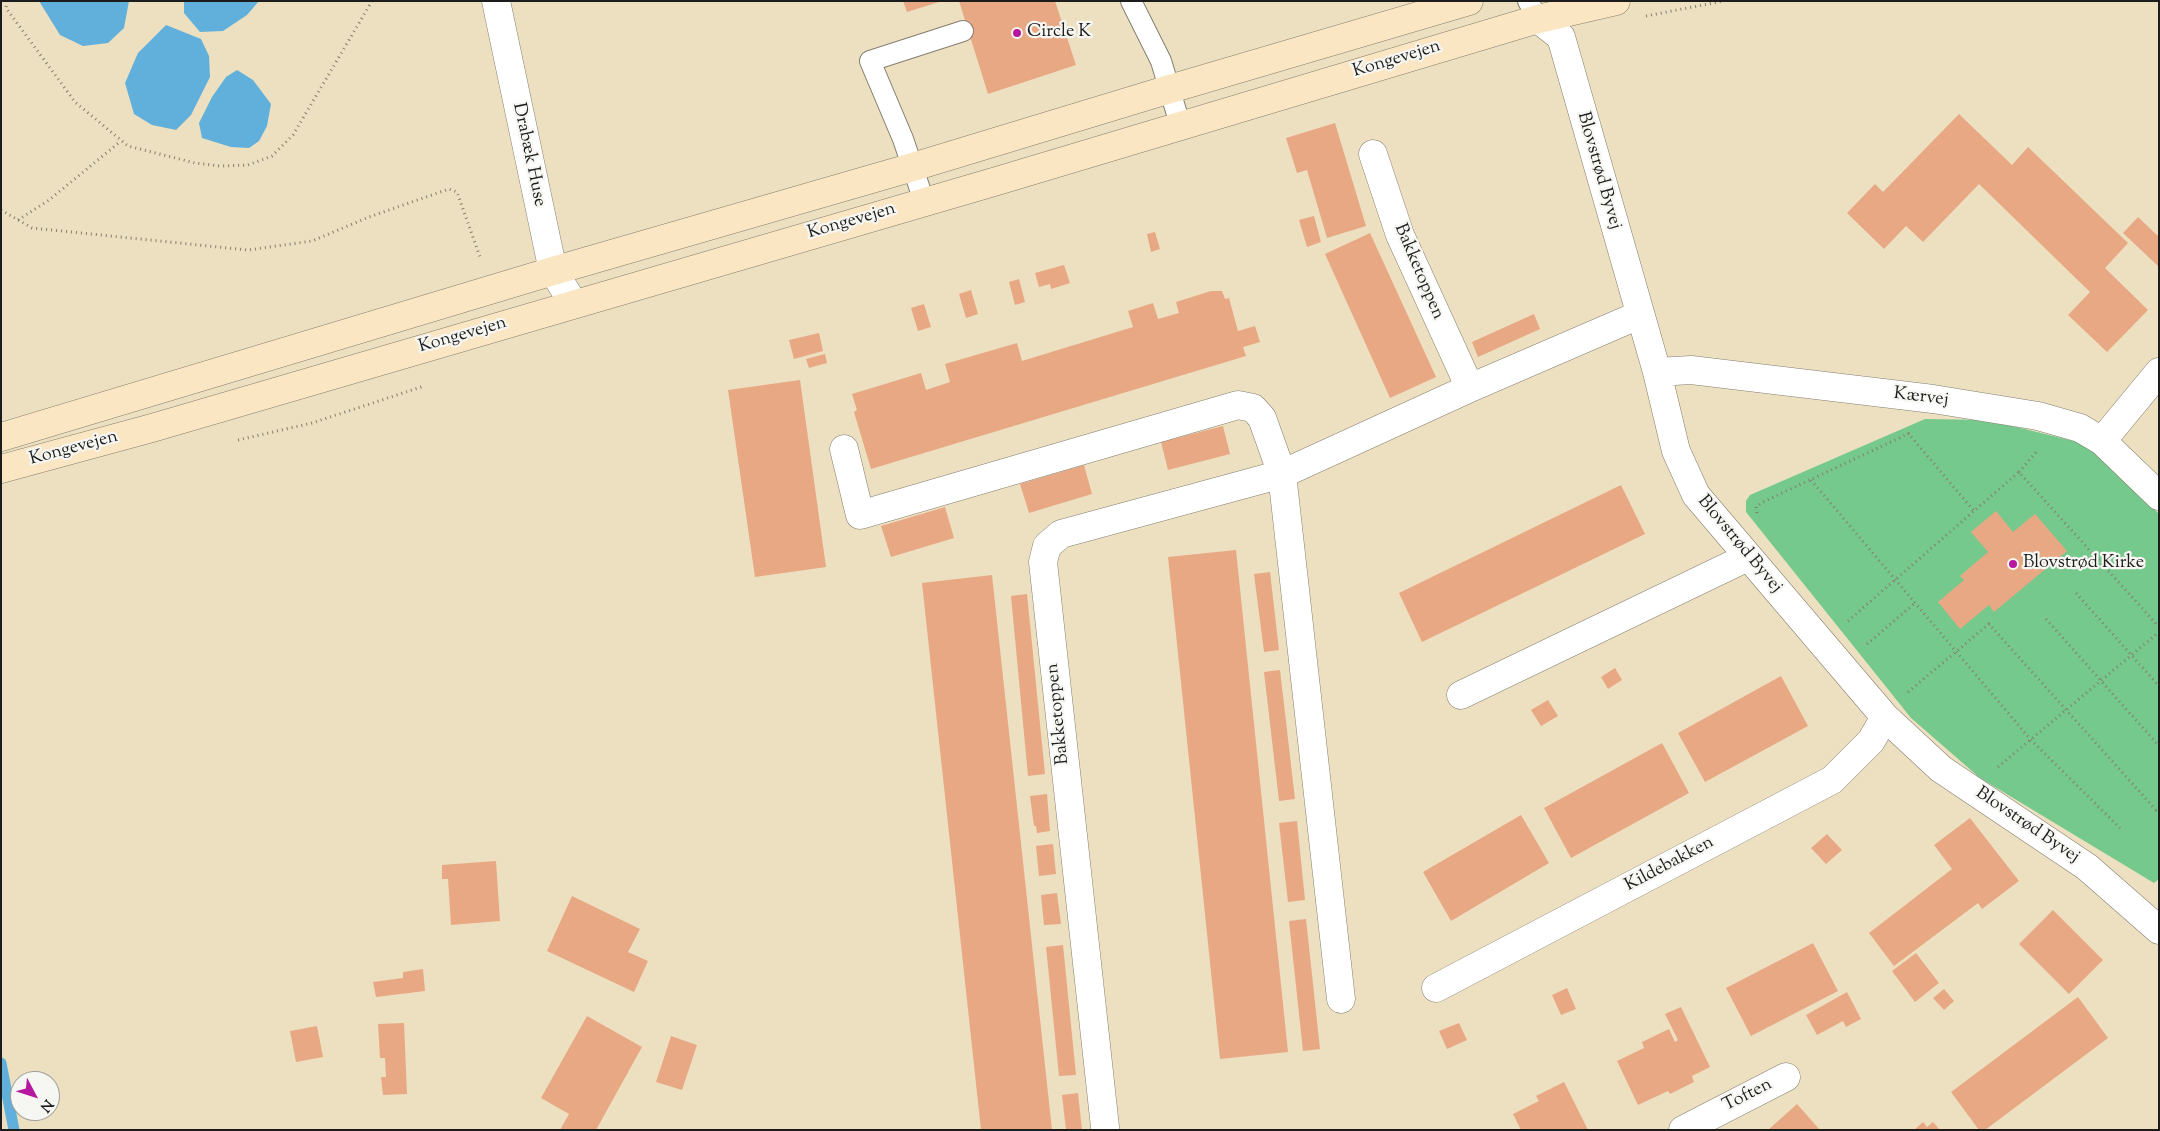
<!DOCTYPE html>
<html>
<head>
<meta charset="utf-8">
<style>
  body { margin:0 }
  #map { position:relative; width:2160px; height:1131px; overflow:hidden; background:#ece0c1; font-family:"Sorts Mill Goudy",serif }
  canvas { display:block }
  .frame { position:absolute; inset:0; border:2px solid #1c1c1c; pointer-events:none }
  .north { position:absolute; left:10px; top:1071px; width:50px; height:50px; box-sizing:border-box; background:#f6f6f2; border:1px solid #9f9f9c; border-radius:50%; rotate:130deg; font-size:14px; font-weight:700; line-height:20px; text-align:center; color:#1c1c1c }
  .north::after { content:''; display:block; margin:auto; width:18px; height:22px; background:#b5179e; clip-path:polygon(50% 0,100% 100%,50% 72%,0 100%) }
</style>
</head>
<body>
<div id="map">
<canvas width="2160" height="1131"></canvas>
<div class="frame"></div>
<div class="north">N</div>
</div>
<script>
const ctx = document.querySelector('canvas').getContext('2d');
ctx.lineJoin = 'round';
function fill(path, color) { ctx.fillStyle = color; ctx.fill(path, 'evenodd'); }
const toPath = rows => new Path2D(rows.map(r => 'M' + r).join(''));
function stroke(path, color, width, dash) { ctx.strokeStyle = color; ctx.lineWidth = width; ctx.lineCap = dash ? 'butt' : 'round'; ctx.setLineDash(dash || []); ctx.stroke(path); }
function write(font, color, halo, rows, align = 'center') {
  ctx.font = font + ' "Sorts Mill Goudy",serif'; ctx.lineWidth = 4.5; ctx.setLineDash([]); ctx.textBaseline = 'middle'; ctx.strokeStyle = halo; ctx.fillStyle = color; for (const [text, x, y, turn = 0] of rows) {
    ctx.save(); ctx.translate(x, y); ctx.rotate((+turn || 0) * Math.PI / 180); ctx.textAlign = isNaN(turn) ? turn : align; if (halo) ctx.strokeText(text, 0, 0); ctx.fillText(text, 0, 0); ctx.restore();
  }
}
fill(toPath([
  [1925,419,1988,420,2094,446,2159,514,2159,879,2154,883,1980,778,1911,718,1746,512,1746,501,1750,495]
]), '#75c98d');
fill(toPath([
  [39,1,129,1,124,28,108,43,83,46,60,35],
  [184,1,259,1,247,15,223,31,200,32,184,13],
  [166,25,201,39,209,56,210,77,191,115,176,130,152,125,134,114,125,83,138,53],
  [237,70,253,80,271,104,267,126,259,141,249,148,231,147,202,138,199,123,212,97,226,77]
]), '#61b0db');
stroke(toPath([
  [1,1063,14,1130]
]), '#61b0db', 11);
fill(toPath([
  [903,1,939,1,939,2,907,12],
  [959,1,1055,1,1076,65,988,94],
  [1959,114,2012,165,2028,147,2128,243,2105,268,2148,310,2107,352,2068,315,2090,292,1979,184,1923,242,1906,226,1884,249,1847,213,1875,184,1883,192],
  [1335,123,1366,226,1327,238,1307,170,1297,173,1286,138],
  [1314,216,1321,242,1307,247,1299,220],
  [2138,217,2159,237,2159,267,2123,233],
  [1155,232,1160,249,1151,252,1147,234],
  [1370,233,1436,377,1390,398,1325,254],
  [1064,265,1070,283,1051,289,1050,284,1039,287,1035,273],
  [1019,279,1025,302,1015,305,1009,282],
  [971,290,978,314,966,318,959,294],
  [1211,291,1222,291,1225,299,1229,298,1238,331,1255,326,1260,342,1243,347,1246,356,871,469,854,412,857,410,852,394,921,373,926,390,950,382,945,364,1017,343,1022,361,1133,327,1128,311,1153,303,1158,319,1179,313,1176,302],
  [924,304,931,327,918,331,911,308],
  [1534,314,1540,329,1478,357,1472,342],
  [819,333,823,351,794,359,789,340],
  [825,354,827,363,809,368,806,359],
  [800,380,826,567,755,577,728,390],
  [1223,426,1230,454,1168,470,1161,442],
  [1084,465,1092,494,1029,513,1020,484],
  [1621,485,1645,534,1422,642,1399,593],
  [945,507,954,538,891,557,881,526],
  [1996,511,2013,532,2035,514,2067,551,1994,612,1989,605,1960,629,1938,602,1964,580,1960,576,1988,552,1971,532],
  [1236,550,1288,1052,1220,1059,1168,557],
  [1270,572,1279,650,1264,652,1254,574],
  [992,575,1052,1130,981,1130,922,583],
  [1027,594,1045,774,1028,776,1011,596],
  [1615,668,1622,680,1608,689,1601,677],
  [1280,670,1295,799,1279,801,1264,672],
  [1781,676,1808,726,1705,782,1678,733],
  [1548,700,1558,716,1541,726,1531,710],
  [1662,743,1689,793,1571,858,1544,808],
  [1047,794,1050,831,1037,833,1036,826,1034,826,1030,796],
  [1521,815,1549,863,1451,921,1423,872],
  [1970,818,2019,881,1982,909,1978,903,1894,966,1869,933,1952,869,1934,845],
  [1297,821,1305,900,1288,902,1279,823],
  [1827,834,1842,850,1826,864,1811,848],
  [1053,844,1056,874,1039,876,1036,846],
  [496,861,500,921,451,925,448,879,442,879,442,865],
  [1057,893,1061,924,1044,925,1041,895],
  [572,896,640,929,628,952,648,961,634,992,547,951],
  [2053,910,2103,960,2069,994,2019,944],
  [1306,919,1320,1049,1303,1051,1289,921],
  [1813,943,1838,991,1751,1036,1726,988],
  [1063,945,1076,1075,1059,1076,1046,947],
  [1916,953,1939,983,1915,1002,1892,971],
  [423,969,425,991,376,997,373,982,403,978,403,972],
  [1567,988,1576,1009,1561,1015,1552,995],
  [1944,989,1954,1001,1944,1010,1933,998],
  [1847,992,1861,1019,1846,1027,1843,1021,1817,1035,1806,1015],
  [2078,997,2108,1038,1985,1130,1979,1130,1951,1092],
  [1681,1007,1710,1067,1692,1076,1694,1082,1670,1094,1668,1091,1638,1105,1617,1061,1644,1048,1642,1042,1669,1029,1675,1042,1678,1040,1665,1014],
  [587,1016,642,1047,596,1130,560,1130,569,1114,541,1098],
  [404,1023,407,1094,383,1095,381,1077,386,1077,385,1058,380,1058,378,1024],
  [1459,1023,1467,1040,1447,1049,1439,1031],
  [317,1026,323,1057,296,1062,290,1031],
  [671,1036,697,1045,682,1090,656,1082],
  [1564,1082,1588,1130,1521,1130,1513,1114,1539,1101,1536,1096],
  [1078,1093,1082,1130,1066,1130,1062,1095],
  [1797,1104,1820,1130,1768,1130],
  [1923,1122,1927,1127,1933,1122,1940,1130,1914,1130]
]), '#e8a884');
const service = toPath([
  [1131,1,1161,61,1180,124],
  [1528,1,1538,19],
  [924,201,903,139,870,61,963,31]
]);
const minor = toPath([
  [496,1,553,271,574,304],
  [1538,19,1561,37,1657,372,1676,451,1696,495,1885,717,1941,769,2087,867,2159,930],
  [1373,154,1400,235,1470,388],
  [1657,372,1691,370,1933,399,2038,416,2080,428,2102,441,2159,496],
  [2102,441,2159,372],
  [844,449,860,515,1238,405,1253,408,1262,418,1282,474,1341,999],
  [1461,695,1748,557],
  [1436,988,1832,780,1871,741,1885,717],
  [1105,1127,1043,562,1047,546,1061,534,1282,474,1470,388,1639,315],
  [1683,1130,1786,1077]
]);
const secondary = toPath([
  [1,437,553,271,913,167,1170,89,1469,1],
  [1,469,152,428,997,181,1538,19,1616,1]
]);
stroke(service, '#847e6e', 22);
stroke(minor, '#847e6e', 29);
stroke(secondary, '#847e6e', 29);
stroke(toPath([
  [7,1,6,8,75,102,128,146,195,163,220,166,248,165,272,156,293,135,372,1],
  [1646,16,1724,1],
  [1,210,32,228,248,250,312,241,369,217,449,189,457,192,480,257],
  [18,220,49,200,121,141],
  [1908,433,1974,511,2019,472,2159,627],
  [238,440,312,423,424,386],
  [2019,472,2037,451],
  [1811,480,2031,740,2120,828],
  [1757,513,1756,507,1763,502,1912,432],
  [2076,593,2159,686],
  [2046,619,2159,746],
  [1848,621,1974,511],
  [1867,644,1915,603],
  [1908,692,1989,624,2156,810,2159,808],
  [1998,767,2159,632]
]), '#847e6e', 3, [1, 4]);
stroke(service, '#fff', 20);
stroke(minor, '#fff', 28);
stroke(secondary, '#fbe6c4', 28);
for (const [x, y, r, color] of [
  [1017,33,5,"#b5179e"],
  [2013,564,5,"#b5179e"]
]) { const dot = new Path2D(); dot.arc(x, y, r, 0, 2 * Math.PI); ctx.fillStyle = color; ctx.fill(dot); stroke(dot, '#f6f6f2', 2); }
write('18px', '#1c1c1c', '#f6f6f2', [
  ["Circle K",1027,33],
  ["Blovstrød Kirke",2023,564]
], 'left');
write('18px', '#1c1c1c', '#f6f6f2', [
  ["Kongevejen",1397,60,-17],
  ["Drabæk Huse",528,155,78],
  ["Blovstrød Byvej",1598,171,74],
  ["Kongevejen",852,222,-16],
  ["Bakketoppen",1418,272,67],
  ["Kongevejen",463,336,-16],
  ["Kærvej",1921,398,7],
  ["Kongevejen",74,449,-15],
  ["Blovstrød Byvej",1739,545,50],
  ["Bakketoppen",1059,714,-96],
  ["Blovstrød Byvej",2027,826,34],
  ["Kildebakken",1670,865,-28],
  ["Toften",1748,1096,-27]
]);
</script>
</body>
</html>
